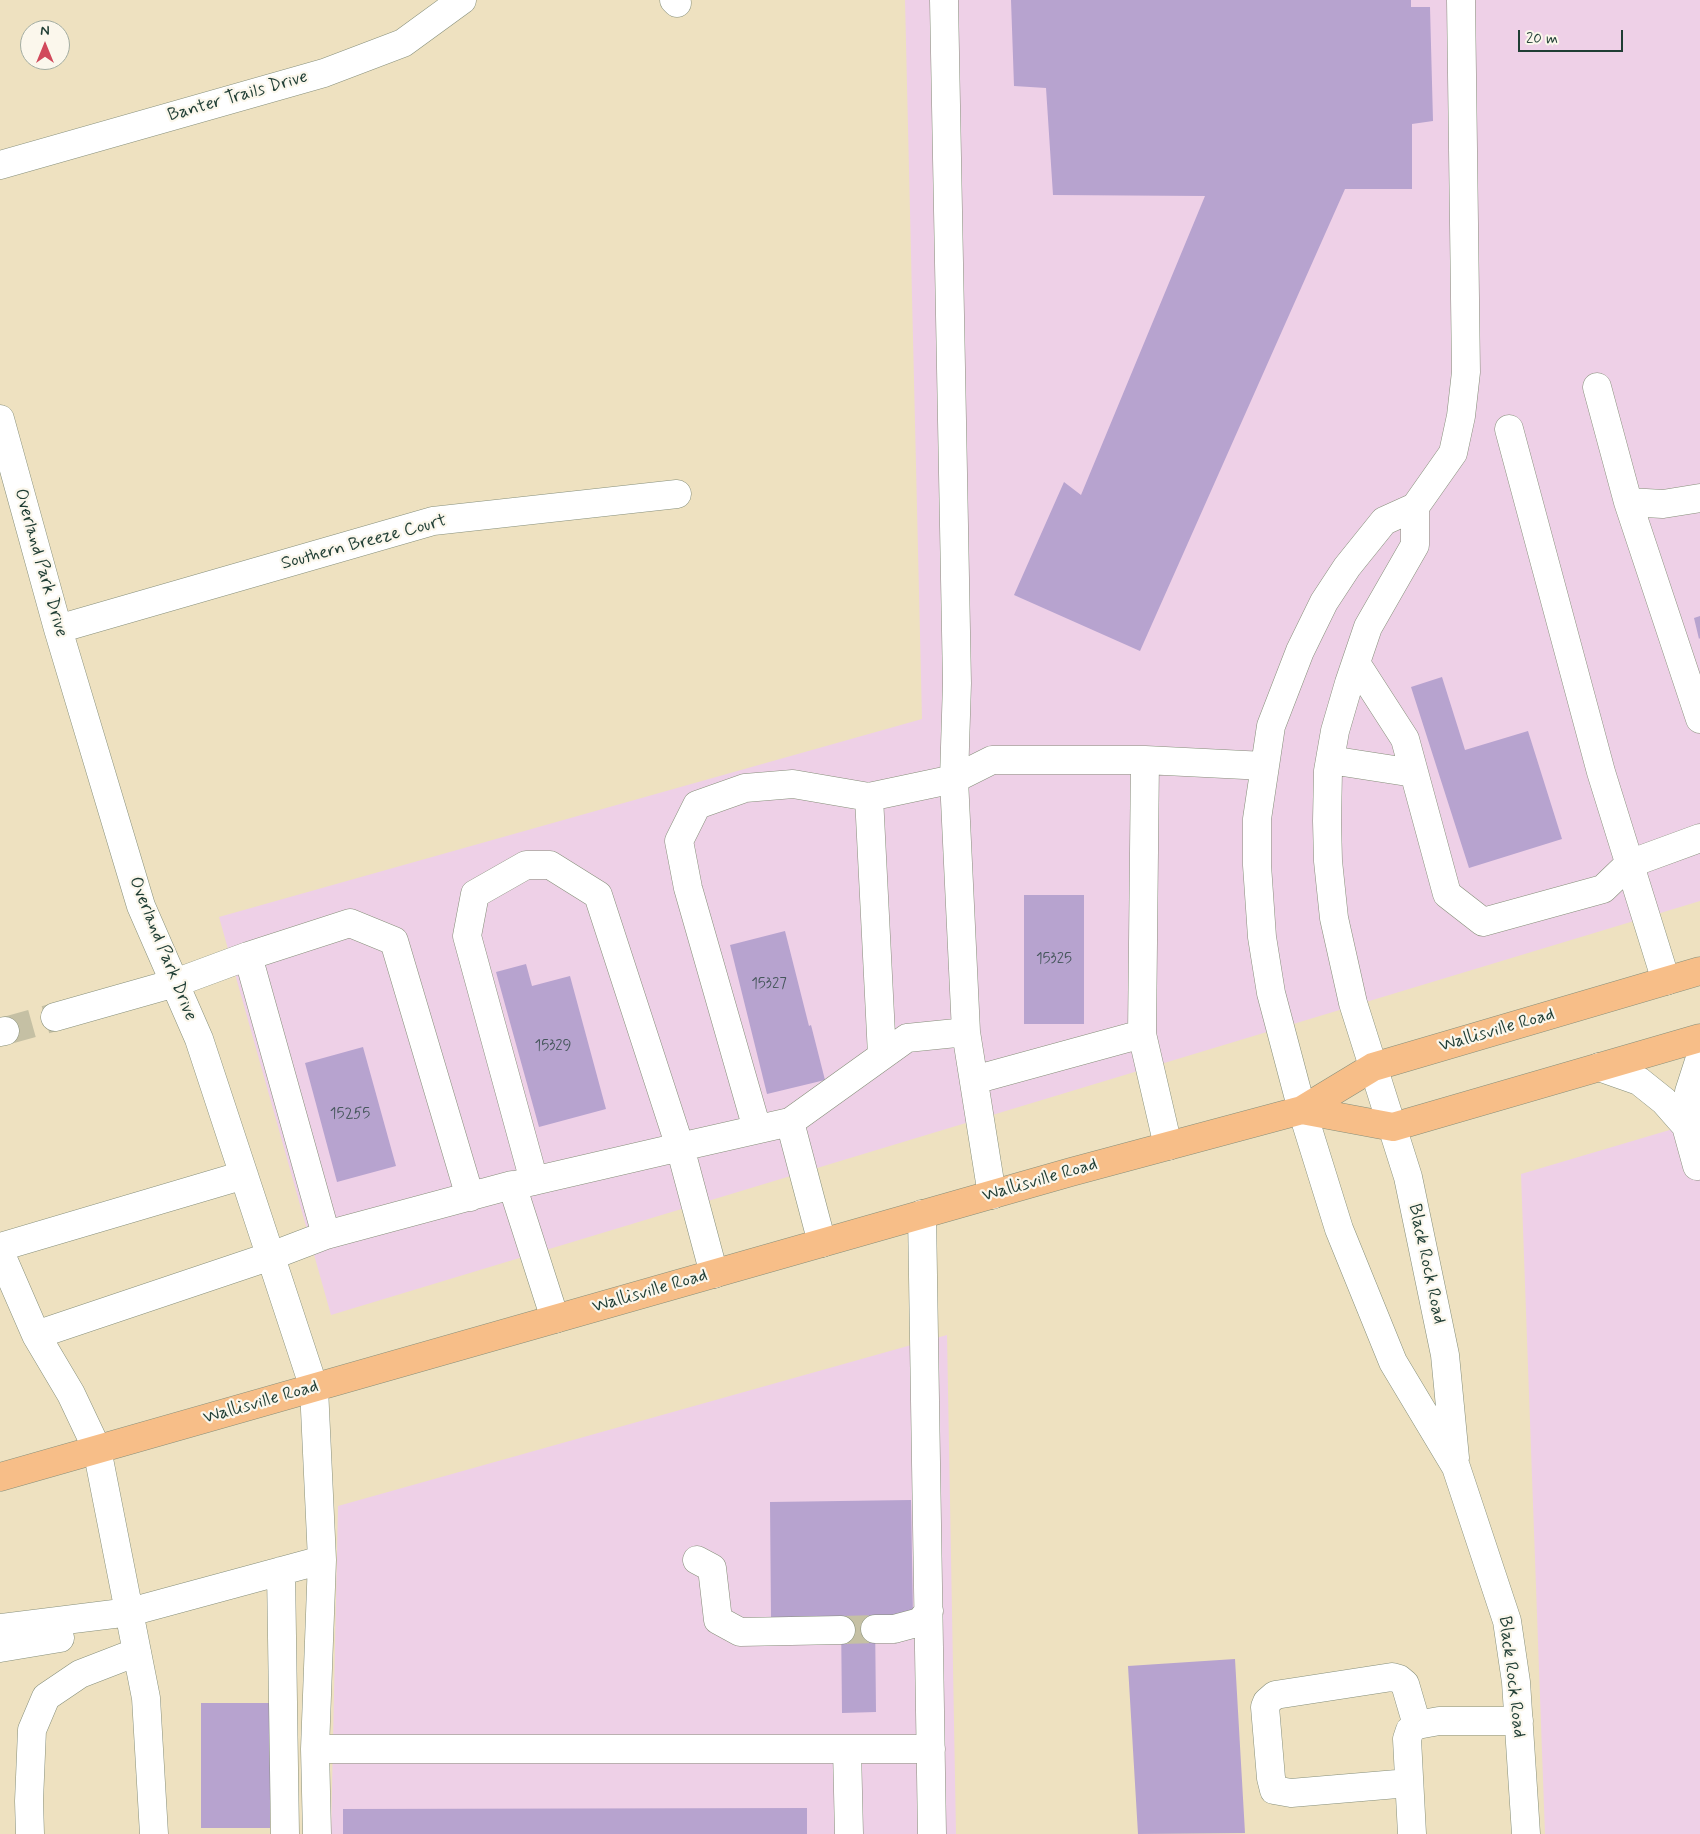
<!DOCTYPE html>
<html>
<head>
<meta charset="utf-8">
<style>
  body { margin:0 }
  #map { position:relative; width:1700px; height:1834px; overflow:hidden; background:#eee1c0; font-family:Mynerve,sans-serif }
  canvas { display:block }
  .north { position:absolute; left:20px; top:20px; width:50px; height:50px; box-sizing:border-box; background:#fbf7ec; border:1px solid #a3ada2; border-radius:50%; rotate:0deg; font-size:14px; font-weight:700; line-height:20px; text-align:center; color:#1f3d34 }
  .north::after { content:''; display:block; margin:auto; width:18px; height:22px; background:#d1495b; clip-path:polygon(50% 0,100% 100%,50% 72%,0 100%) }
  .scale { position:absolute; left:1518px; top:30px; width:105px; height:22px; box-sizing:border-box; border:2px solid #1f3d34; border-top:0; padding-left:6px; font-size:15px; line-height:18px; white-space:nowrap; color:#1f3d34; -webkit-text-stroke:4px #fbf7ec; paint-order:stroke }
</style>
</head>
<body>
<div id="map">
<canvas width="1700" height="1834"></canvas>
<div class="north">N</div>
<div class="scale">20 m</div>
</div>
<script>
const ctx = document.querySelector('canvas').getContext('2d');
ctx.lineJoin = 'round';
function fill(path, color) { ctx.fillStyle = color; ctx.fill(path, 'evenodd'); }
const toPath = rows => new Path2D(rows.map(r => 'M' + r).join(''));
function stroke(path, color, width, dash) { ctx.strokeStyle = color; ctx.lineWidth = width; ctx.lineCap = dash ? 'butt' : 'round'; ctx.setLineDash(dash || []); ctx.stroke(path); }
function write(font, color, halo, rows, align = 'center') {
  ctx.font = font + ' Mynerve,sans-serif'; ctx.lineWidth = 4.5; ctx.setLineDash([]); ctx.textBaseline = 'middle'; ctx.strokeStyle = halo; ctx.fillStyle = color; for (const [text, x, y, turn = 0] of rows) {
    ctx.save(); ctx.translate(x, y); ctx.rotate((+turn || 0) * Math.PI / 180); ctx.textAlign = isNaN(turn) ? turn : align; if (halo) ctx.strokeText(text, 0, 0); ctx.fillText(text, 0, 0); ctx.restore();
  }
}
fill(toPath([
  [905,0,1700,0,1700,901,331,1315,219,917,922,719],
  [1700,1121,1700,1834,1545,1834,1521,1174],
  [947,1335,956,1834,331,1834,338,1506]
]), '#eed0e7');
fill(toPath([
  [1011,0,1411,0,1411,7,1430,7,1433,121,1412,124,1412,189,1345,189,1140,651,1014,595,1064,482,1081,495,1205,196,1053,195,1046,88,1014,86],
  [1700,616,1700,638,1699,639,1694,618],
  [1442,677,1465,750,1528,731,1562,839,1469,868,1411,687],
  [1024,895,1084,895,1084,1024,1024,1024],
  [785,931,809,1026,811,1025,825,1080,767,1094,730,945],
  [526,964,532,986,570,976,606,1109,539,1127,496,972],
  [363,1047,396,1166,337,1182,305,1063],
  [911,1500,913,1616,875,1616,876,1712,842,1713,841,1616,771,1618,770,1502],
  [1235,1659,1245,1833,1138,1834,1128,1666],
  [201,1703,270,1703,270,1828,201,1828],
  [807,1808,807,1834,343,1834,343,1809]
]), '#b7a3cf');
stroke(toPath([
  [5,1031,55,1017],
  [841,1630,875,1629]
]), '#c5c0a4', 28, [28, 14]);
const minor = toPath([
  [674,0,677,3],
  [944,0,957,683,954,779,992,760,1145,760],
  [1461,0,1466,372,1461,416,1453,453,1415,507,1384,521,1347,567,1324,602,1300,651,1271,726,1257,819,1257,865,1262,937,1271,993,1302,1110,1339,1229,1393,1362,1456,1467,1507,1621,1516,1682,1526,1834],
  [0,165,324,73,403,43,462,0],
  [1597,387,1628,502,1663,504,1700,498],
  [0,419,58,629,141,906,199,1039,314,1388,322,1560,315,1749,931,1749],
  [1509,429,1601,772,1666,981],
  [1628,502,1700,719],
  [1415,507,1415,545,1368,627,1349,683,1335,731,1328,771,1327,821,1328,861,1334,918,1353,1003,1408,1177,1445,1355,1455,1458],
  [58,629,433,521,677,494],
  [1356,663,1405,739,1447,894,1483,922,1603,889,1629,864,1700,838],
  [1330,760,1414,773],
  [248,956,350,923,394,941,470,1197],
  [0,1032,5,1031],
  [1142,1034,1145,760,1265,766],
  [882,1055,869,797,954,779,966,1032],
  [1599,1067,1639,1081,1664,1101,1686,1126],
  [974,1080,1142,1034,1168,1146],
  [790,1122,907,1038,966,1032,992,1195],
  [757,1129,688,888,679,841,697,805,745,788,793,784,869,797],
  [1697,1166,1686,1126,1689,1092,1700,1058],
  [534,1181,467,936,475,894,526,865,550,865,598,895,680,1147,790,1122,822,1243],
  [516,1185,680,1147,714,1274],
  [922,1214,932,1834],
  [326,1235,512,1185,555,1319],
  [0,1247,244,1175],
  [0,1252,36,1335,71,1394,97,1449,146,1698,154,1834],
  [36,1335,271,1256,326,1235,248,956,175,983,55,1017],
  [697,1560,712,1568,718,1620,740,1632,841,1630],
  [281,1571,285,1834],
  [0,1628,130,1612,322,1560],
  [875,1629,894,1629,920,1622,929,1611],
  [0,1648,60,1638],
  [315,1749,317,1834],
  [847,1749,849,1834],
  [1409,1783,1291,1793,1274,1790,1271,1778,1265,1707,1267,1702,1275,1695,1392,1677,1399,1679,1405,1684,1417,1725],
  [30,1834,29,1801,32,1730,46,1697,80,1674,137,1652],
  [1412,1834,1407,1739,1410,1730,1417,1725,1439,1721,1519,1721]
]);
const major = toPath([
  [1302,1110,1393,1127,1700,1038],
  [0,1477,1071,1172,1302,1110,1373,1067,1700,971]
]);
stroke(minor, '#868f7a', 29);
stroke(major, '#868f7a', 29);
stroke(minor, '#fff', 28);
stroke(major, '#f7be88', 28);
write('15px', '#45565b', null, [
  ["15325",1054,960],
  ["15327",769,985],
  ["15329",553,1047],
  ["15255",350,1115]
]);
write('18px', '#1f3d34', '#fbf7ec', [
  ["Banter Trails Drive",238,97,-16],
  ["Southern Breeze Court",364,543,-15],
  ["Overland Park Drive",40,563,74],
  ["Overland Park Drive",162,949,68],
  ["Wallisville Road",1497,1031,-16],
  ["Wallisville Road",1040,1181,-16],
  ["Black Rock Road",1426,1264,78],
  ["Wallisville Road",650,1292,-16],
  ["Wallisville Road",261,1403,-16],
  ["Black Rock Road",1511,1677,83]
]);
</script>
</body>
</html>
